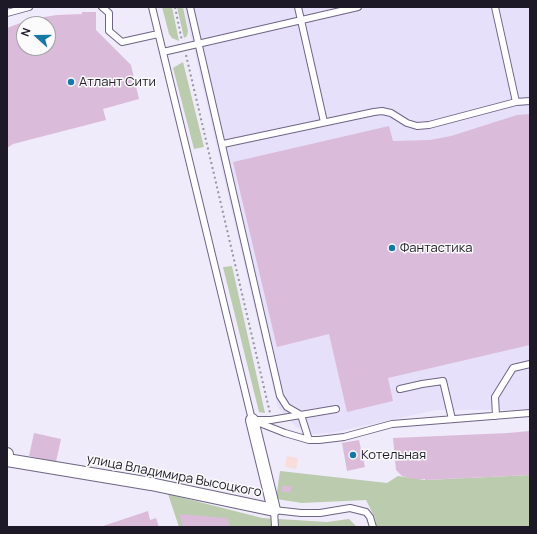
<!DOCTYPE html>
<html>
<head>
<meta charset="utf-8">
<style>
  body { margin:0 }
  #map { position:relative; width:537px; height:534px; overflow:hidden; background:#efebfa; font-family:Manrope,sans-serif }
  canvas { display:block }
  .frame { position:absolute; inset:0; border:8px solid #1d1926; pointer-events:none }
  .north { position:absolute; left:16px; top:16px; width:40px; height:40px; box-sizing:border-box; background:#fbfbfb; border:1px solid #a2a1a6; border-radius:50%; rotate:291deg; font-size:11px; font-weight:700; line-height:16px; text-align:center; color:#1d1926 }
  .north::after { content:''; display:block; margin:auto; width:14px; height:18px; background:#1878a5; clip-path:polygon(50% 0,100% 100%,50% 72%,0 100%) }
</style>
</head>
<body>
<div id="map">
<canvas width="537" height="534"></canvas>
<div class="frame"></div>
<div class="north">N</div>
</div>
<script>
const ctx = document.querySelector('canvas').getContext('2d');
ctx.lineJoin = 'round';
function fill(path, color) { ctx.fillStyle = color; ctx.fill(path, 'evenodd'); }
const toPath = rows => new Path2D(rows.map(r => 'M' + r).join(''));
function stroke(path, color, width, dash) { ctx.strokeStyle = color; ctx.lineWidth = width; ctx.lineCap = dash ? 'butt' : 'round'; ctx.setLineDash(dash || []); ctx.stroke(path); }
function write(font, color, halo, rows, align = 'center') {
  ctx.font = font + ' Manrope,sans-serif'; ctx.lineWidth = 3; ctx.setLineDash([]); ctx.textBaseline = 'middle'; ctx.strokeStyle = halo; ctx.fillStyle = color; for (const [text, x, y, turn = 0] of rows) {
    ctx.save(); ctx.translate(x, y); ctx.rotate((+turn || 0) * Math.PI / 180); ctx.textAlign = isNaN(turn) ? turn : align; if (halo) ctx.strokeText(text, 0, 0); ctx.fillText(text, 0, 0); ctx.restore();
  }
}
fill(toPath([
  [184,7,530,7,530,409,516,410,436,410,331,433,312,434,296,427,278,408]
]), '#e7e0fa');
fill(toPath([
  [287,456,298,458,296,469,285,467]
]), '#f8ddda');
fill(toPath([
  [162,7,172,7,179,41,172,38,169,34],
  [177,7,183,7,188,31,187,36,184,38],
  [183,62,204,147,194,149,173,68],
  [232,266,265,413,259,412,223,267],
  [280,471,387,483,398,476,425,480,530,475,530,527,377,527,375,518,366,500,302,503,276,499],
  [168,494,262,518,327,522,349,519,357,527,179,527]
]), '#bbcbae');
fill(toPath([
  [82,12,96,12,96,30,131,65,139,99,103,109,106,120,13,144,7,148,7,28,31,19,57,15,82,14],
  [24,24,48,24,48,48,24,48],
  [530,114,530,345,388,378,393,401,347,412,329,334,277,347,233,162,389,126,393,141,430,140,451,136,517,115],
  [530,431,530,475,425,480,425,479,414,479,402,476,396,470,393,438,508,433],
  [34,433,61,439,56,462,29,456],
  [359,440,365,467,347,471,342,443],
  [282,486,291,486,291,492,282,492],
  [148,511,150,520,156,518,159,527,100,527],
  [179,514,227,518,230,527,183,527]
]), '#dbbbda');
const service = toPath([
  [102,7,109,13,109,31,122,42,158,34],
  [152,7,252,420,285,433,309,440,319,440,344,437,392,424,530,413],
  [190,7,280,396,287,407,301,415,309,440],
  [298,7,324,122],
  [495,7,516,102],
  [7,13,29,7],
  [163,52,358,7],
  [223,144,374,112,382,111,391,113,407,123,417,126,429,125,516,102,530,101],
  [400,389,422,384,443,381,452,419],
  [496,416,495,397,513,368,530,364],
  [256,420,271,420,336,409],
  [275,527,274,510,301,513,320,513,350,508,366,512,370,517,373,527]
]);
const minor = toPath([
  [7,454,7,460,151,484,274,510,252,420]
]);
stroke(service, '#6e6484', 8);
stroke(minor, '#6e6484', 14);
stroke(toPath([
  [175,7,182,41],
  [186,55,270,413]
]), '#9894a2', 2, [2, 3]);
stroke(service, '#fff', 6);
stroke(minor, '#fff', 12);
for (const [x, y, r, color] of [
  [71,82,4,"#1878a5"],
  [392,248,4,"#1878a5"],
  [353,455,4,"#1878a5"]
]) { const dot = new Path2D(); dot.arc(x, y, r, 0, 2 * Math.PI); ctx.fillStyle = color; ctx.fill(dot); stroke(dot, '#fbfbfb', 1.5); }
write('13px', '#1d1926', '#fbfbfb', [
  ["Атлант Сити",79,82],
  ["Фантастика",400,248],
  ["Котельная",361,455]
], 'left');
write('13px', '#1d1926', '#fbfbfb', [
  ["улица Владимира Высоцкого",174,476,11]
]);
</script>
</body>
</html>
